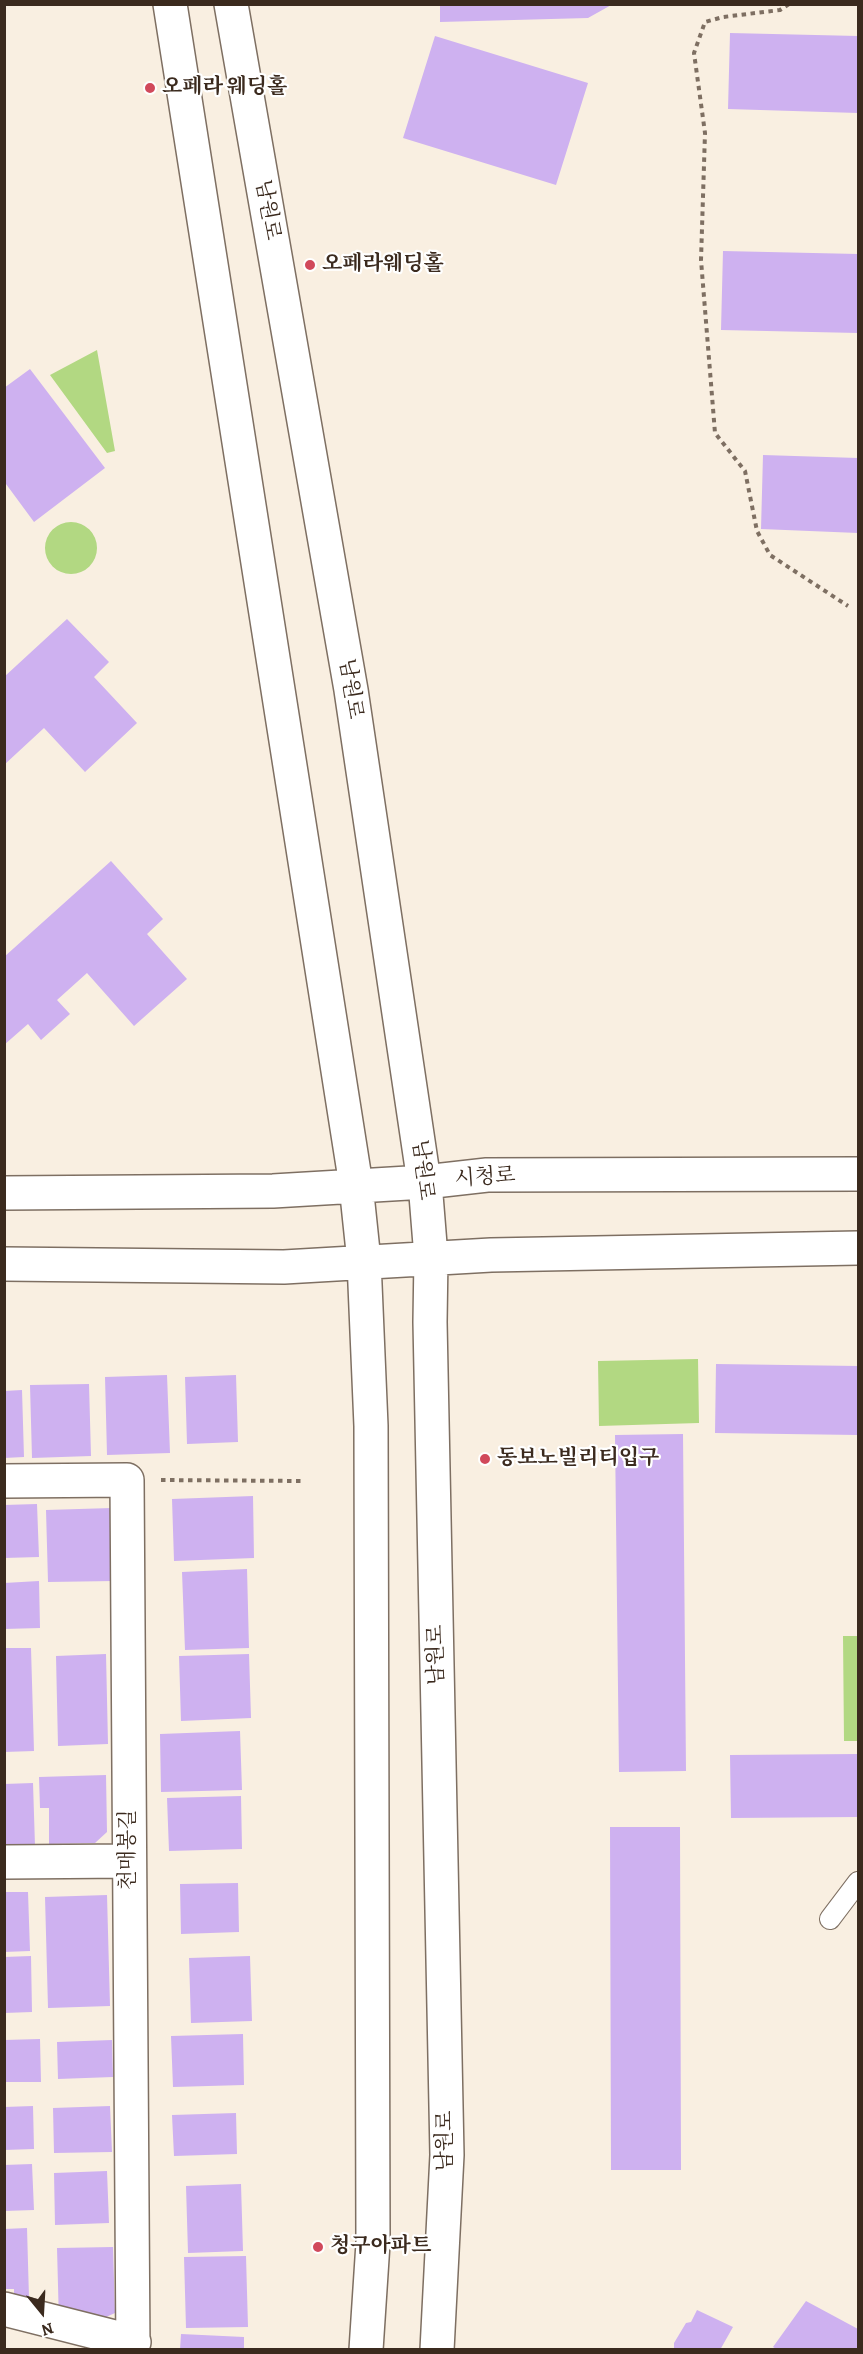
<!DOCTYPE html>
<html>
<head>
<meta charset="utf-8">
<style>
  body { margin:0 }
  #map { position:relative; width:863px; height:2354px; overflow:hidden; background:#f9efe1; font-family:Alegreya,serif }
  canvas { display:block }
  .frame { position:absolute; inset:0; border:6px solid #3b2a1e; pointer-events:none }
  .north { position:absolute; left:12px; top:2282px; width:60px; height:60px; -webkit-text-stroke:4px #fff; paint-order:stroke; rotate:162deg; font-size:16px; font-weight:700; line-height:24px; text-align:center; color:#3b2a1e }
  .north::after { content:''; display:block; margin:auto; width:21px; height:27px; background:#3b2a1e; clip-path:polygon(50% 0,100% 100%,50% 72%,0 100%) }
</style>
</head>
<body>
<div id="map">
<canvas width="863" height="2354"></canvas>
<div class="frame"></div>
<div class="north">N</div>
</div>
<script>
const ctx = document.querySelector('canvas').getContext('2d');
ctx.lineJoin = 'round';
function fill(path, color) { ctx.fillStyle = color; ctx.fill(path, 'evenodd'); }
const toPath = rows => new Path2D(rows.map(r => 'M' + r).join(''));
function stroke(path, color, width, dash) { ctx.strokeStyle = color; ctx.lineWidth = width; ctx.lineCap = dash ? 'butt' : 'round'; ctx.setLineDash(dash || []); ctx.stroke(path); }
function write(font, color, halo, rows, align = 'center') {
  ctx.font = font + ' Alegreya,"Noto Serif KR",serif'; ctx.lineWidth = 4.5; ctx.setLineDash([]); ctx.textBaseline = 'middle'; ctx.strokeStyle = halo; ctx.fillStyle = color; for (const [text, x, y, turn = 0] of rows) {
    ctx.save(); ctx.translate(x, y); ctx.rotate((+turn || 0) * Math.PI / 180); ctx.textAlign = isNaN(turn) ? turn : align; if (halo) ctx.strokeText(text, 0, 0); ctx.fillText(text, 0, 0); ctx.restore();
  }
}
fill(toPath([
  [97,350,115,451,107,453,50,375],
  '45 548a26 26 0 1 1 52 0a26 26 0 1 1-52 0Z',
  [698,1359,699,1423,599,1426,598,1361],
  [843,1636,858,1636,858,1741,844,1741]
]), '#b2d882');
fill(toPath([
  [440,4,613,4,588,18,440,22],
  [730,33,858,36,858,113,728,109],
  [435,36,588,83,556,185,403,138],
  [723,251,858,254,858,333,721,330],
  [30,369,105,468,34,522,6,484,4,486,4,388],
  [763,455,858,458,858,533,761,529],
  [67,619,109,662,94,677,137,723,85,772,44,728,4,765,4,677],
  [111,861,163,919,147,934,187,979,134,1026,87,973,57,1000,70,1014,41,1040,28,1024,4,1045,4,957],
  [716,1364,858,1366,858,1435,715,1433],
  [167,1375,170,1453,107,1455,105,1377],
  [236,1375,238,1442,187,1444,185,1377],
  [89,1384,91,1456,32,1458,30,1385],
  [22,1390,24,1457,4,1458,4,1391],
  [683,1434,686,1771,619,1772,615,1435],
  [253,1496,254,1558,174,1561,172,1499],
  [37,1504,39,1557,4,1558,4,1505],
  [112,1508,114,1581,48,1582,46,1510],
  [247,1569,249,1648,185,1650,182,1572],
  [39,1581,40,1628,4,1629,4,1583],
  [4,1648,31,1648,34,1751,4,1752],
  [106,1654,108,1744,58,1746,56,1656],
  [249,1654,251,1718,181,1721,179,1656],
  [240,1731,242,1790,161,1792,160,1734],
  [858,1754,858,1817,731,1818,730,1755],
  [106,1775,107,1832,95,1843,49,1844,49,1808,40,1808,39,1777],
  [33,1783,35,1846,4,1847,4,1784],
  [241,1796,242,1849,169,1851,167,1798],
  [610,1827,680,1827,681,2170,611,2170],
  [238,1883,239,1932,181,1934,180,1884],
  [4,1892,28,1892,30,1951,4,1952],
  [107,1895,110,2006,48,2008,45,1897],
  [31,1956,32,2012,4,2013,4,1957],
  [250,1956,252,2021,191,2023,189,1958],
  [243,2034,244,2085,173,2087,171,2036],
  [40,2039,41,2082,4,2082,4,2040],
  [112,2040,113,2077,58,2079,57,2042],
  [33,2106,34,2149,4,2150,4,2107],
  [110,2106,112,2152,54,2153,53,2108],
  [236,2113,237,2154,174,2156,172,2115],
  [32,2164,34,2210,4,2211,4,2165],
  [107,2171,109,2223,55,2225,54,2173],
  [241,2184,243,2251,188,2253,186,2186],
  [27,2228,29,2298,14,2299,14,2289,4,2289,4,2229],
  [113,2247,115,2313,95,2322,59,2323,57,2248],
  [246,2256,248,2327,186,2328,184,2257],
  [806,2301,858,2329,858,2350,778,2350,773,2347],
  [697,2310,733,2327,720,2350,674,2350,674,2343,686,2323,691,2322],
  [181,2334,244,2337,244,2350,180,2350]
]), '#ceb1f0');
const service = toPath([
  [830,1919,858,1882]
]);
const minor = toPath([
  [4,1481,127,1480,133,2350],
  [4,1862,129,1861],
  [4,2309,134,2342]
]);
const tertiary = toPath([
  [170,4,356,1185,364,1261,371,1426,373,2243,366,2350],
  [231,4,351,690,426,1195,431,1257,430,1322,447,2155,437,2350],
  [4,1193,273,1191,425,1182,487,1175,858,1174],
  [4,1264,284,1267,491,1255,858,1248]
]);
stroke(service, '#7e6f62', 22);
stroke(minor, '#7e6f62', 36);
stroke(tertiary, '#7e6f62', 36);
stroke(toPath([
  [789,4,780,10,723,17,705,22,694,53,705,133,701,260,715,433,745,471,757,531,770,555,848,606],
  [161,1480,301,1481]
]), '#7e6f62', 4, [4.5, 4.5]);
stroke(service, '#fff', 20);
stroke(minor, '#fff', 33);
stroke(tertiary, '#fff', 33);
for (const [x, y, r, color] of [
  [150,88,6,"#d1495b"],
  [310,265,6,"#d1495b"],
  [485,1459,6,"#d1495b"],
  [318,2247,6,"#d1495b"]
]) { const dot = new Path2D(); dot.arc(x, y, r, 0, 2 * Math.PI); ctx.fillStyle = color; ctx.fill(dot); stroke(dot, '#fff', 2); }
write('bold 21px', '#3b2a1e', '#fff', [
  ["오페라 웨딩홀",162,88],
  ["오페라웨딩홀",322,265],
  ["동보노빌리티입구",497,1459],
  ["청구아파트",330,2247]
], 'left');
write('21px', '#3b2a1e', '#fff', [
  ["남원로",267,210,80],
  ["남원로",350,689,81],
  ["남원로",422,1170,83],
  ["시청로",485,1178,-4],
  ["남원로",437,1655,-91],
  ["천매봉길",129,1850,-90],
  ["남원로",446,2141,-90]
]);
</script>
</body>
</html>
